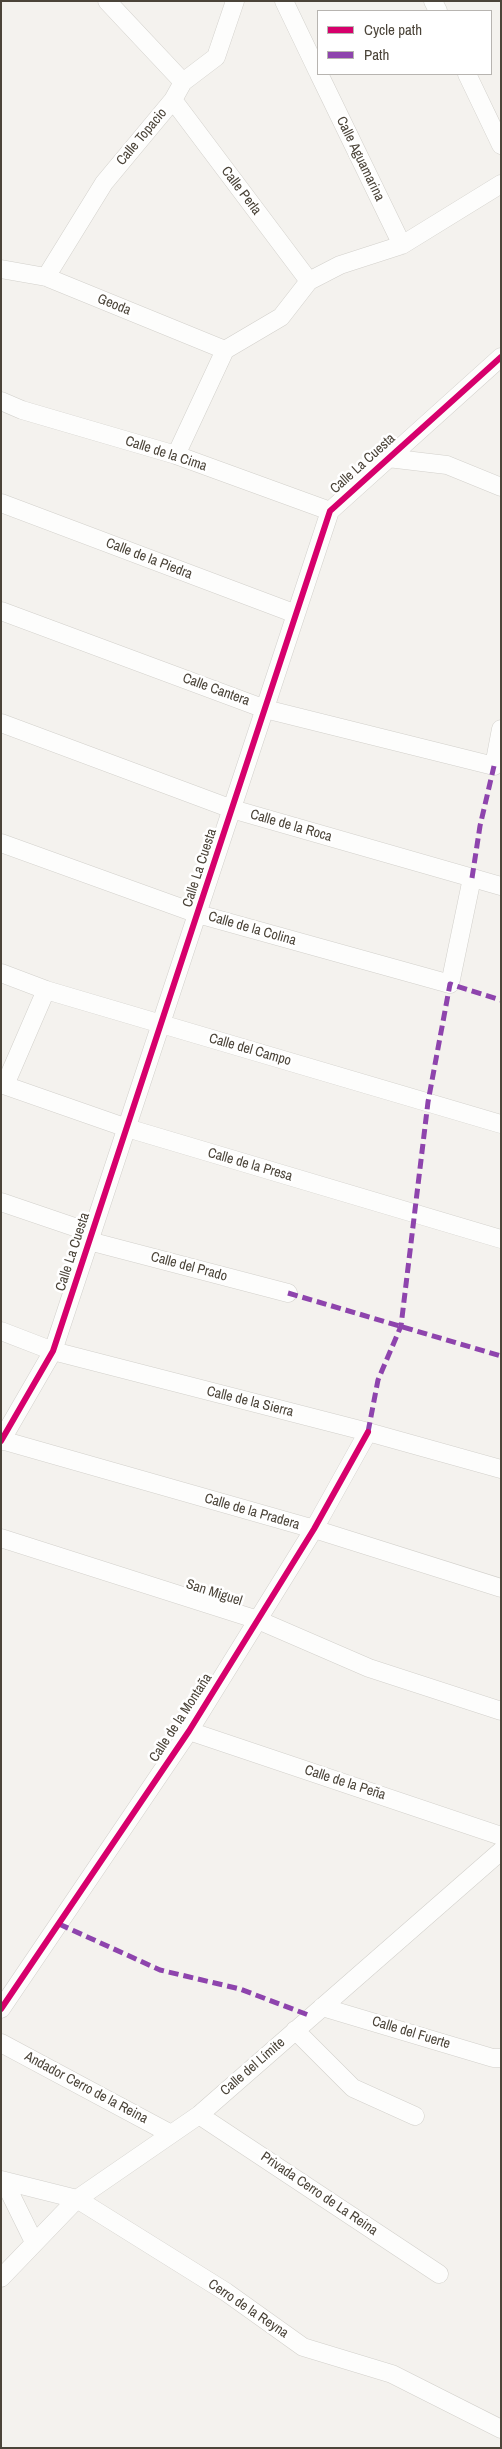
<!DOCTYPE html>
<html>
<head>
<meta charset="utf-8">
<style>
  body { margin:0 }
  #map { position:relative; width:502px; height:2449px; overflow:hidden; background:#f4f2ee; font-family:"Archivo Narrow",sans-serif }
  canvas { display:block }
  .frame { position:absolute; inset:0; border:2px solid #4b4439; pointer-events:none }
  .legend { position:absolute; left:317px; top:10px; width:175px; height:65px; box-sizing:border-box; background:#fff; border:1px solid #b7b4b0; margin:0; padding:6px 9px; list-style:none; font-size:15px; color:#4b4439 }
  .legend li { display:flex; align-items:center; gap:10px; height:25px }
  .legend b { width:25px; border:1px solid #b7b4b0 }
</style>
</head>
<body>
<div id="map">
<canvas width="502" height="2449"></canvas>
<div class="frame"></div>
<ul class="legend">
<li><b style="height:6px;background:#d6006c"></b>Cycle path</li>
<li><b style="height:6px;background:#8e44ad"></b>Path</li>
</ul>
</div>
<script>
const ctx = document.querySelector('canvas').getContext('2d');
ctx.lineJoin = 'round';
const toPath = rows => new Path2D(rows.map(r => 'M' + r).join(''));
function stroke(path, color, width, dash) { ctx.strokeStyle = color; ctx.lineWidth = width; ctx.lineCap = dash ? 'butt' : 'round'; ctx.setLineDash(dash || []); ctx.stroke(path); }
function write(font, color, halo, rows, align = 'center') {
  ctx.font = font + ' "Archivo Narrow",sans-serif'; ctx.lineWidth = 5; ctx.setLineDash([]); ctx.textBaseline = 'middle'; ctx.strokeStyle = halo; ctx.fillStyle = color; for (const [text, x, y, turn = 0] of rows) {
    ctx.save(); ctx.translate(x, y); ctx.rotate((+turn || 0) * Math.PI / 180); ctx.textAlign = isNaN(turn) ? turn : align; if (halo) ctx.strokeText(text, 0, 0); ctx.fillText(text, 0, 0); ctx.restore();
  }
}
const minor = toPath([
  [107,1,183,82],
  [284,1,318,72],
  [433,1,438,11],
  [319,74,402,245],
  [467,74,501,145],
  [173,100,309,281],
  [1,269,46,277,225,350],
  [46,277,104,183,173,100,183,82,216,57,235,1],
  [1,401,22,410,176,455,330,511],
  [176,455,225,350,281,317,309,281,340,265,402,245,501,184],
  [388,458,447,465,501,487],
  [1,503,296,614],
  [1,611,265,709,494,766],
  [1,723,232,809,501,886],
  [494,766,501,729],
  [1,843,198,914,450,984,472,878],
  [1,973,46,990,501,1124],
  [1,1084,127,1128,501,1239],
  [5,1085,46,990],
  [1,1202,92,1233],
  [89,1241,288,1293],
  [1,1331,53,1351,368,1432,501,1469],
  [1,1440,314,1529,501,1588],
  [1,1441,53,1351,330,511,501,357],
  [1,1538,258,1620,369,1668,501,1711],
  [189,1731,501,1836],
  [322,2007,493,2058,501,2058],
  [1,2009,189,1731,314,1529,368,1432],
  [295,2030,353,2088,415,2116],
  [1,2043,171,2134],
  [199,2115,439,2274],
  [1,2180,77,2199,226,2292,303,2347,392,2374,501,2429],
  [4,2181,34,2242],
  [1,2278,77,2199,199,2115,501,1851]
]);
stroke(minor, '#d2d0cb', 19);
stroke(minor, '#fdfdfc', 18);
stroke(toPath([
  [472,878,480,826,494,766],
  [288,1293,501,1356],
  [368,1432,378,1380,401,1326,428,1102,450,984,501,1000],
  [59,1924,160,1970,240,1989,311,2016]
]), '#8e44ad', 5, [10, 5]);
stroke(toPath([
  [1,1441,53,1351,330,511,501,357],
  [1,2009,189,1731,314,1529,368,1432]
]), '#d6006c', 6);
write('14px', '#4b4439', '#fff', [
  ["Calle Topacio",142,137,-50],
  ["Calle Aguamarina",360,159,64],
  ["Calle Perla",241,191,53],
  ["Geoda",114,305,22],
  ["Calle de la Cima",166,454,18],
  ["Calle La Cuesta",363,464,-42],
  ["Calle de la Piedra",149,559,21],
  ["Calle Cantera",216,690,20],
  ["Calle de la Roca",291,826,16],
  ["Calle La Cuesta",200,868,-72],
  ["Calle de la Colina",252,929,16],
  ["Calle del Campo",250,1050,16],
  ["Calle de la Presa",250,1165,16],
  ["Calle La Cuesta",73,1252,-72],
  ["Calle del Prado",189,1267,15],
  ["Calle de la Sierra",250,1402,14],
  ["Calle de la Pradera",252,1512,16],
  ["San Miguel",214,1593,18],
  ["Calle de la Montaña",181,1718,-57],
  ["Calle de la Peña",345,1783,18],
  ["Calle del Fuerte",411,2033,17],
  ["Calle del Límite",253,2067,-41],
  ["Andador Cerro de la Reina",86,2088,28],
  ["Privada Cerro de La Reina",319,2194,34],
  ["Cerro de la Reyna",248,2309,34]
]);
</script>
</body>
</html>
